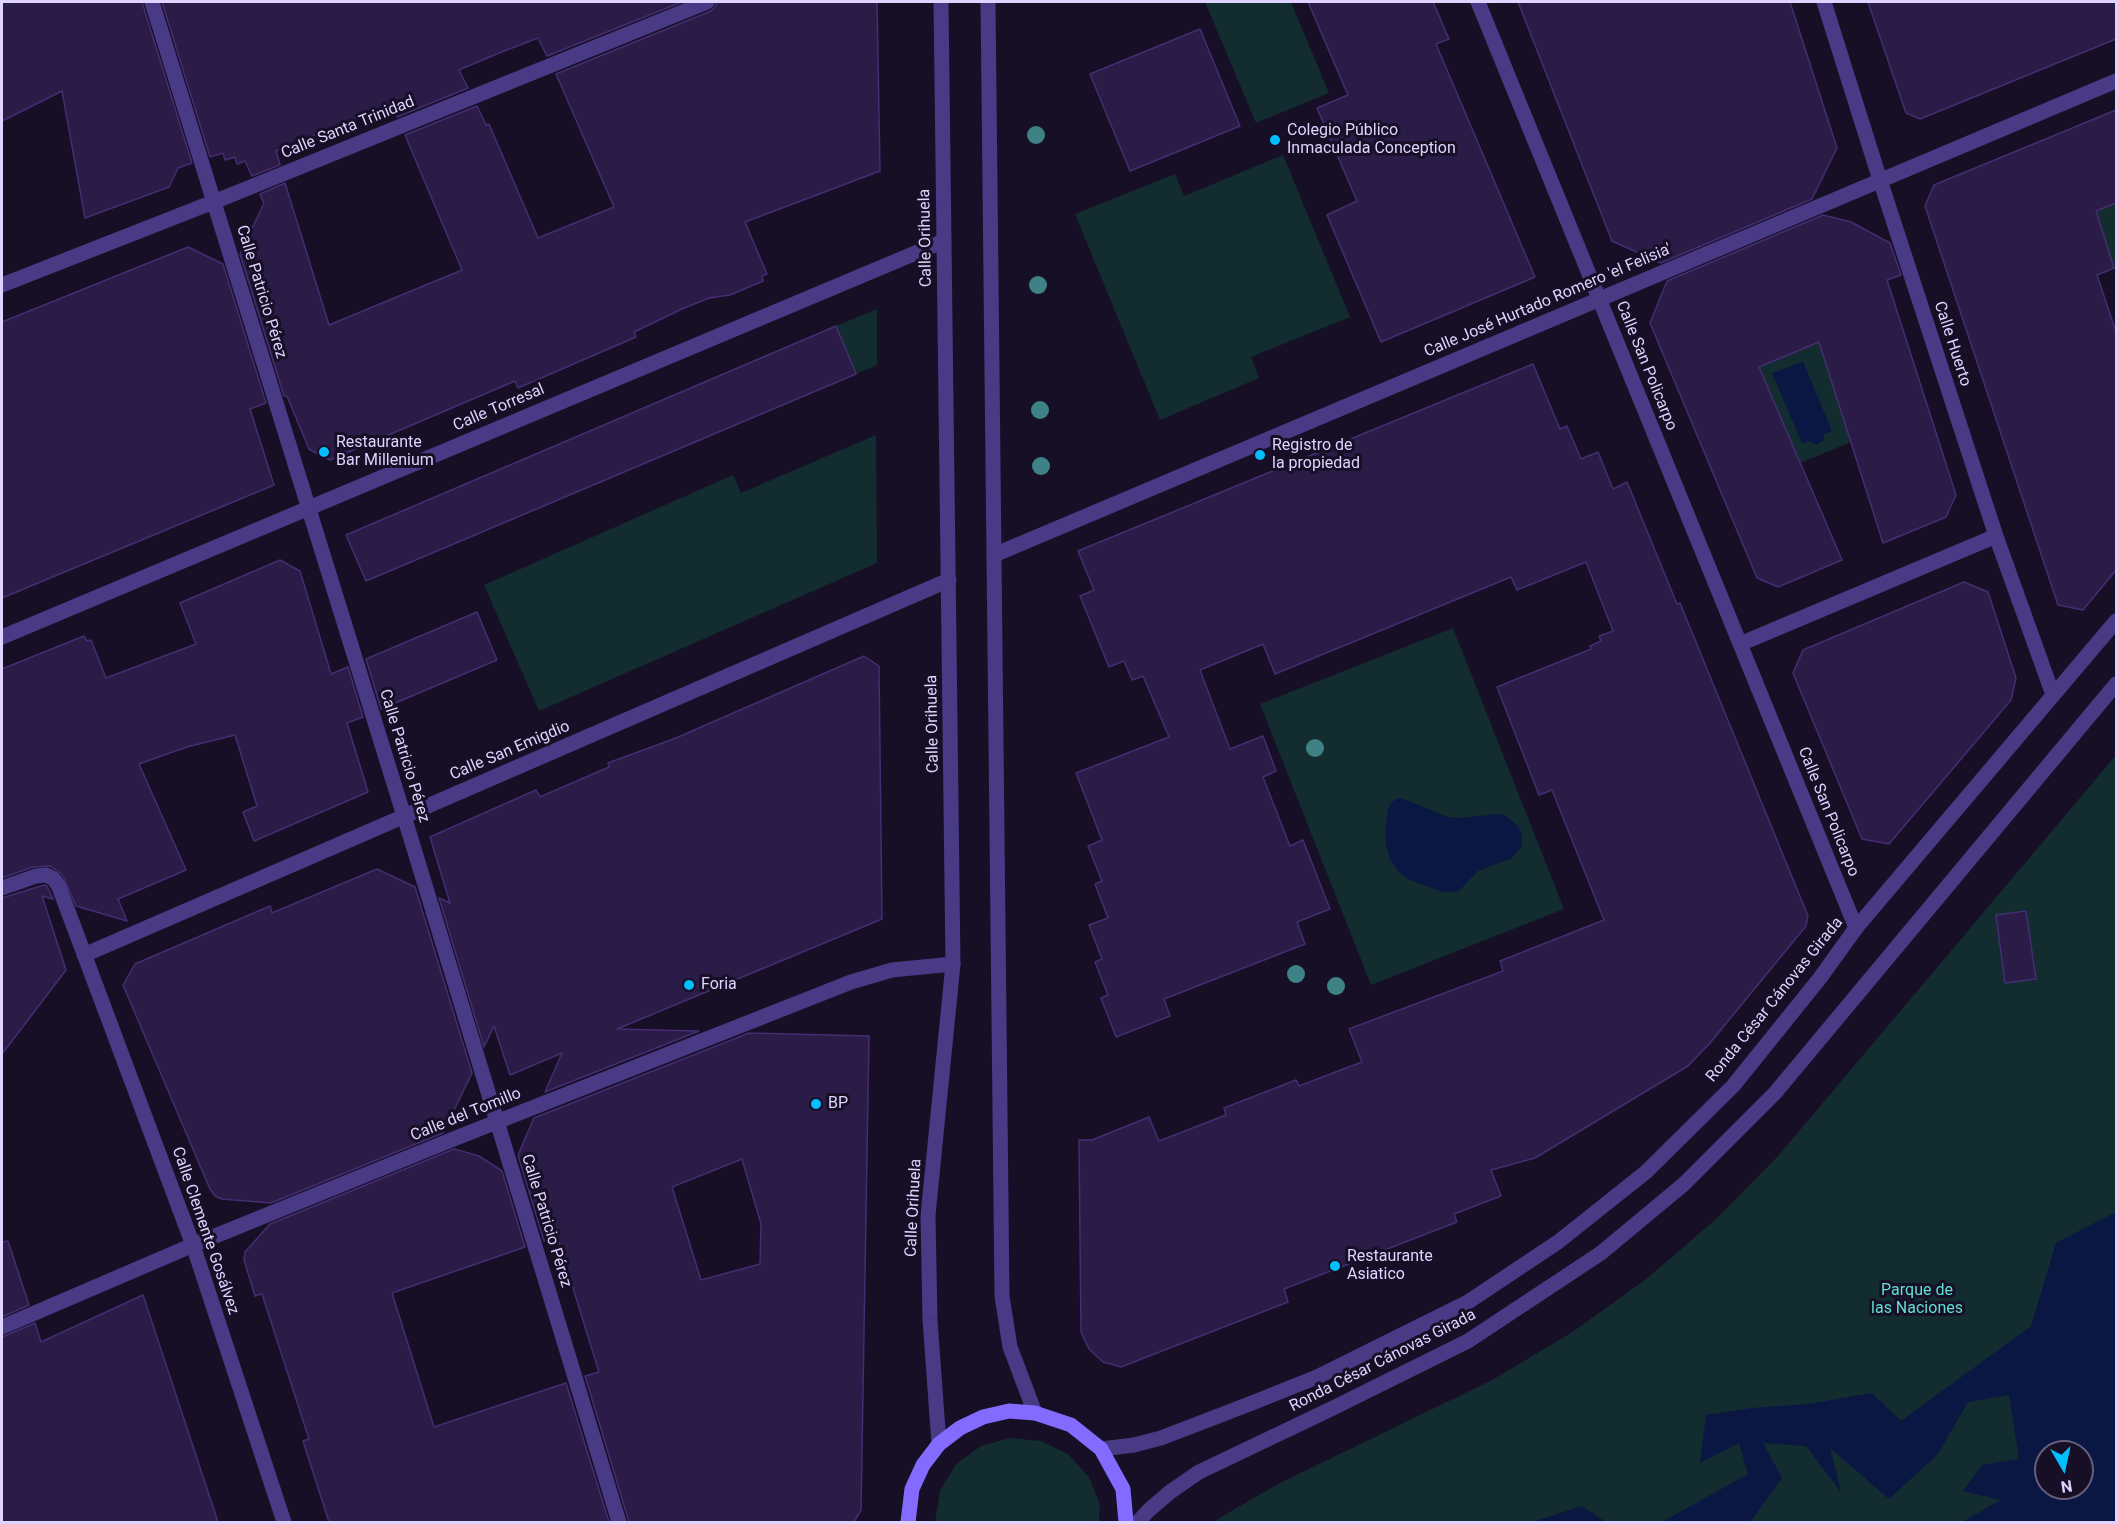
<!DOCTYPE html>
<html>
<head>
<meta charset="utf-8">
<style>
  body { margin:0 }
  #map { position:relative; width:2118px; height:1524px; overflow:hidden; background:#160f26; font-family:Roboto,sans-serif }
  canvas { display:block }
  .frame { position:absolute; inset:0; border:3px solid #dfd4ff; pointer-events:none }
  .north { position:absolute; left:2034px; top:1440px; width:60px; height:60px; box-sizing:border-box; background:#160f26; border:2px solid #665e7d; border-radius:50%; rotate:171deg; font-size:16px; font-weight:700; line-height:24px; text-align:center; color:#dfd4ff }
  .north::after { content:''; display:block; margin:auto; width:21px; height:27px; background:#01bffe; clip-path:polygon(50% 0,100% 100%,50% 72%,0 100%) }
</style>
</head>
<body>
<div id="map">
<canvas width="2118" height="1524"></canvas>
<div class="frame"></div>
<div class="north">N</div>
</div>
<script>
const ctx = document.querySelector('canvas').getContext('2d');
ctx.lineJoin = 'round';
function fill(path, color) { ctx.fillStyle = color; ctx.fill(path, 'evenodd'); }
const toPath = rows => new Path2D(rows.map(r => 'M' + r).join(''));
function stroke(path, color, width, dash) { ctx.strokeStyle = color; ctx.lineWidth = width; ctx.lineCap = dash ? 'butt' : 'round'; ctx.setLineDash(dash || []); ctx.stroke(path); }
function write(font, color, halo, rows, align = 'center') {
  ctx.font = font + ' Roboto,sans-serif'; ctx.lineWidth = 6; ctx.setLineDash([]); ctx.textBaseline = 'middle'; ctx.strokeStyle = halo; ctx.fillStyle = color; for (const [text, x, y, turn = 0] of rows) {
    ctx.save(); ctx.translate(x, y); ctx.rotate((+turn || 0) * Math.PI / 180); ctx.textAlign = isNaN(turn) ? turn : align; if (halo) ctx.strokeText(text, 0, 0); ctx.fillText(text, 0, 0); ctx.restore();
  }
}
fill(toPath([
  [1205,2,1291,2,1329,93,1256,123],
  [1283,155,1350,317,1251,357,1259,378,1160,420,1075,214,1175,174,1184,196],
  [2116,203,2116,274,2096,211],
  [877,309,877,365,856,374,836,326],
  [1819,342,1851,442,1800,463,1759,367],
  [876,435,877,563,539,711,484,585,733,475,741,493],
  [1453,628,1564,909,1371,985,1260,704],
  [2116,755,2116,1522,1215,1522,1221,1517,1278,1484,1492,1380,1571,1333,1645,1280,1715,1220,1779,1155],
  [2046,1452,2082,1452,2082,1488,2046,1488],
  [1010,1438,1041,1441,1068,1454,1089,1477,1100,1505,1099,1522,935,1522,940,1491,956,1464,981,1446]
]), '#122c30');
fill(toPath([
  [1803,362,1832,431,1824,434,1823,441,1816,445,1809,441,1802,443,1772,373],
  [1398,798,1404,799,1447,817,1460,818,1499,814,1506,816,1518,826,1522,833,1522,846,1512,858,1478,871,1461,889,1456,892,1443,892,1410,880,1398,872,1390,859,1386,845,1385,831,1388,809,1392,802],
  [2116,1212,2116,1522,1962,1522,2001,1500,1963,1491,1982,1465,2019,1459,2009,1395,1968,1402,1938,1454,1889,1499,1830,1448,1841,1492,1806,1446,1763,1443,1782,1478,1750,1522,1662,1522,1748,1474,1739,1443,1700,1463,1706,1415,1752,1408,1808,1404,1872,1393,1901,1421,2031,1326,2056,1243],
  [2046,1452,2082,1452,2082,1488,2046,1488],
  [1582,1506,1606,1522,1532,1522]
]), '#0a1743');
const building = toPath([
  [2,2,142,2,192,163,178,168,169,187,85,218,62,91,2,121,2,2],
  [162,2,682,2,547,56,538,38,499,53,459,70,468,88,397,117,392,104,276,151,280,165,252,176,245,161,237,164,235,157,225,160,223,153,210,157,162,2],
  [717,2,877,2,880,171,745,222,767,274,762,276,763,281,730,295,709,298,682,309,634,332,636,337,518,388,515,381,330,460,309,449,287,396,284,396,240,254,264,203,260,194,285,183,329,325,462,270,405,135,477,106,486,125,489,124,538,238,614,207,556,74,711,11,715,7,717,2],
  [1308,2,1433,2,1449,39,1436,44,1535,277,1381,342,1327,215,1357,201,1317,108,1348,95,1308,2],
  [1518,2,1790,2,1837,148,1812,199,1661,263,1612,241,1518,2],
  [1868,2,2116,2,2116,39,1920,119,1906,113,1868,2],
  [1200,29,1240,126,1130,171,1090,74,1200,29],
  [2116,110,2116,203,2096,211,2114,268,2097,275,2116,332,2116,570,2083,610,2058,605,1925,206,1934,185,2116,110],
  [1823,215,1851,222,1890,243,1901,275,1887,280,1956,495,1946,517,1883,543,1819,342,1759,367,1842,560,1778,587,1757,578,1650,323,1667,281,1823,215],
  [188,247,223,264,266,403,250,409,274,485,2,598,2,322,188,247],
  [836,326,856,374,366,581,346,535,836,326],
  [1533,364,1560,429,1567,426,1581,459,1598,452,1613,489,1627,482,1677,604,1680,603,1808,916,1806,926,1710,1043,1688,1066,1535,1158,1491,1170,1501,1196,1454,1214,1457,1222,1284,1289,1288,1302,1121,1367,1103,1362,1089,1349,1081,1332,1079,1140,1092,1140,1149,1117,1159,1141,1226,1115,1224,1108,1296,1080,1299,1086,1362,1062,1349,1029,1503,971,1500,961,1604,920,1552,790,1539,795,1497,687,1591,649,1590,646,1601,641,1599,636,1613,631,1586,562,1517,590,1511,577,1275,674,1263,644,1200,670,1230,749,1263,736,1276,771,1263,777,1290,846,1303,840,1330,909,1297,922,1305,944,1164,999,1170,1016,1116,1037,1101,998,1108,995,1095,962,1102,959,1089,925,1108,918,1095,884,1102,881,1088,846,1102,840,1076,773,1169,737,1143,676,1132,680,1124,661,1109,667,1080,596,1094,590,1078,551,1533,364],
  [280,560,300,571,331,674,348,667,363,717,347,723,368,792,254,841,243,812,257,806,235,735,187,747,139,764,186,870,118,899,127,921,76,906,62,874,50,866,33,867,2,878,2,669,84,636,87,641,91,640,106,678,196,644,180,603,280,560],
  [1964,582,1988,592,2016,678,2011,700,1889,844,1862,839,1793,673,1803,650,1964,582],
  [477,612,497,660,381,709,366,659,477,612],
  [864,656,879,666,882,919,617,1029,699,1031,545,1092,562,1053,510,1075,494,1026,484,1047,439,898,450,903,430,837,536,790,540,797,609,767,608,763,676,738,864,656],
  [377,869,415,887,472,1073,443,1133,271,1203,222,1199,215,1196,210,1189,123,985,135,964,270,906,272,913,377,869],
  [44,885,47,886,53,899,42,896,66,970,2,1054,2,898,44,885],
  [2026,911,2036,979,2005,983,1996,915,2026,911],
  [749,1033,869,1036,861,1510,854,1522,629,1522,585,1376,599,1372,557,1236,544,1241,518,1155,534,1118,749,1033],
  [742,1159,761,1224,760,1264,701,1280,672,1187,742,1159],
  [454,1149,479,1156,502,1171,525,1247,392,1293,434,1427,566,1383,609,1522,329,1522,303,1441,309,1439,262,1294,255,1296,244,1260,245,1252,270,1224,454,1149],
  [8,1241,29,1305,2,1317,2,1242,8,1241],
  [143,1295,218,1522,2,1522,2,1337,35,1323,41,1342,143,1295]
]);
fill(building, '#2a1b47');
stroke(building, '#452d72', 1.5);
stroke(toPath([
  [152,2,404,816,619,1522],
  [1478,2,1856,928],
  [1824,2,1880,180,1996,536,2053,695],
  [2,285,226,197,707,2],
  [994,555,2116,81],
  [2,637,944,241],
  [1740,644,1996,536],
  [2,888,36,876,46,875,54,879,59,887,193,1245,284,1522],
  [84,955,949,580],
  [2,1327,193,1245,461,1136,851,982,892,970,953,964]
]), '#483a84', 15);
stroke(toPath([
  [988,2,1002,1296,1010,1347,1035,1413],
  [939,1444,930,1320,928,1215,953,964,941,2],
  [1101,1449,1134,1445,1161,1438,1252,1403,1317,1377,1468,1302,1558,1242,1646,1172,1733,1086,1820,978,1856,928,2116,621],
  [1138,1522,1149,1510,1170,1492,1199,1472,1331,1409,1468,1341,1601,1253,1684,1184,1775,1093,2116,684]
]), '#483a84', 15);
stroke(toPath([
  [908,1522,912,1489,923,1465,939,1444,960,1428,983,1417,1009,1411,1035,1413,1071,1425,1101,1449,1123,1489,1126,1522]
]), '#846bff', 15);
ctx.fillStyle = '#3e8285';
for (const [x, y] of [
  [1036,135],
  [1038,285],
  [1040,410],
  [1041,466],
  [1315,748],
  [1296,974],
  [1336,986]
]) { ctx.beginPath(); ctx.arc(x, y, 9, 0, 2 * Math.PI); ctx.fill(); }
for (const [x, y, r, color] of [
  [1275,140,6,"#01bffe"],
  [324,452,6,"#01bffe"],
  [1260,455,6,"#01bffe"],
  [689,985,6,"#01bffe"],
  [816,1104,6,"#01bffe"],
  [1335,1266,6,"#01bffe"]
]) { const dot = new Path2D(); dot.arc(x, y, r, 0, 2 * Math.PI); ctx.fillStyle = color; ctx.fill(dot); stroke(dot, '#160f26', 2); }
write('16px', '#dfd4ff', '#160f26', [
  ["Calle Santa Trinidad",348,128,-22],
  ["Calle Orihuela",926,238,-91],
  ["Calle Patricio Pérez",261,292,73],
  ["Calle José Hurtado Romero 'el Felisia'",1548,301,-23],
  ["Calle Huerto",1952,344,72],
  ["Calle San Policarpo",1646,366,68],
  ["Calle Torresal",499,408,-23],
  ["Calle Orihuela",933,724,-91],
  ["Calle San Emigdio",510,751,-23],
  ["Calle Patricio Pérez",404,756,73],
  ["Calle San Policarpo",1828,812,68],
  ["Ronda César Cánovas Girada",1775,1000,-51],
  ["Calle del Tomillo",466,1115,-22],
  ["Calle Orihuela",914,1208,-87],
  ["Calle Patricio Pérez",546,1221,73],
  ["Calle Clemente Gosálvez",205,1231,71],
  ["Ronda César Cánovas Girada",1383,1361,-27]
]);
write('16px', '#dfd4ff', '#160f26', [
  ["Colegio Público",1287,131],
  ["Inmaculada Conception",1287,149],
  ["Restaurante",336,443],
  ["Bar Millenium",336,461],
  ["Registro de",1272,446],
  ["la propiedad",1272,464],
  ["Foria",701,985],
  ["BP",828,1104],
  ["Restaurante",1347,1257],
  ["Asiatico",1347,1275]
], 'left');
write('16px', '#5fe0d2', '#160f26', [
  ["Parque de",1917,1291],
  ["las Naciones",1917,1309]
]);
</script>
</body>
</html>
